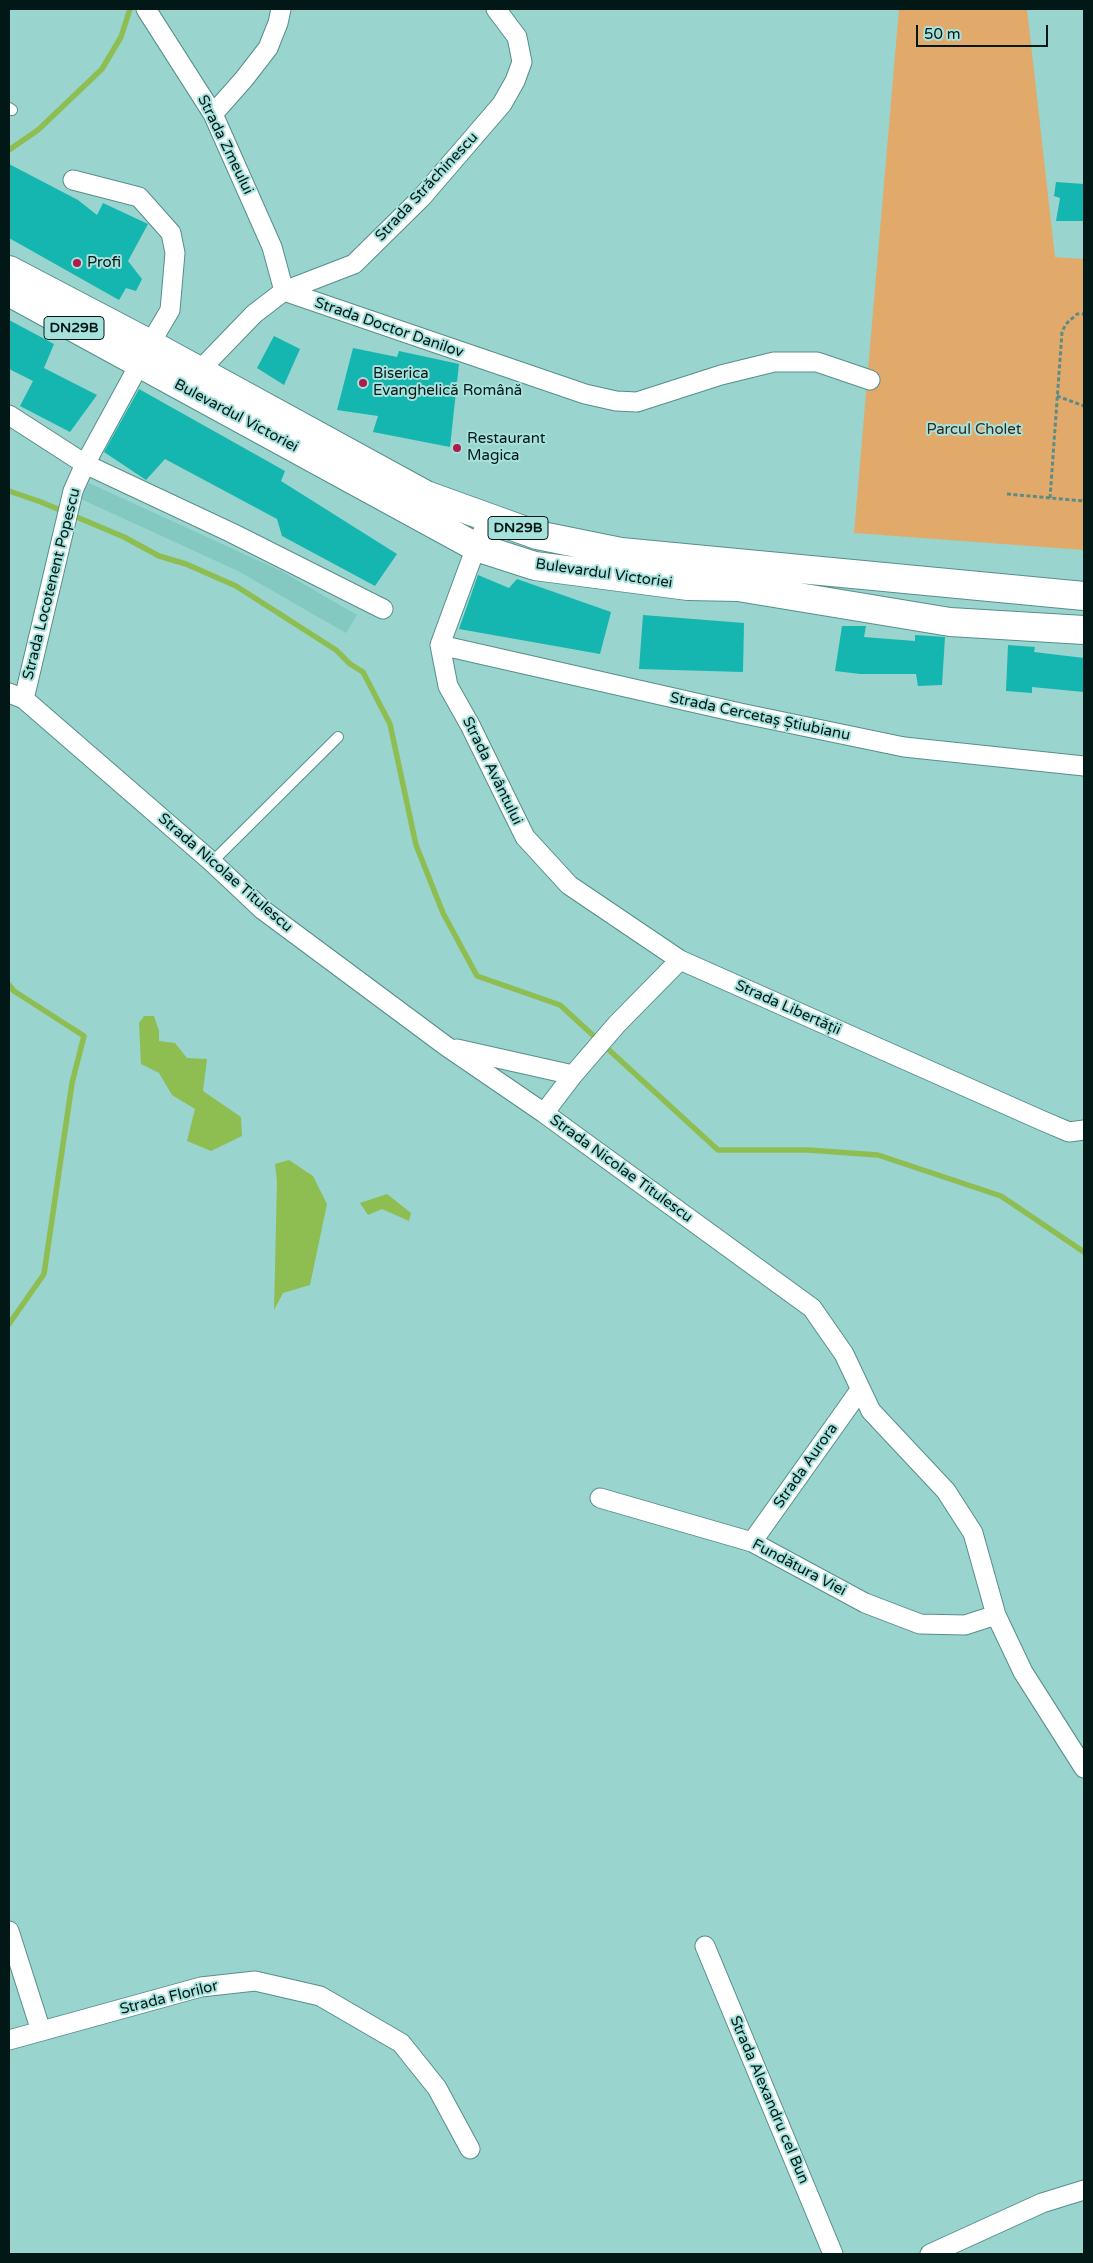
<!DOCTYPE html>
<html>
<head>
<meta charset="utf-8">
<style>
  body { margin:0 }
  #map { position:relative; width:1093px; height:2263px; overflow:hidden; background:#99d4cf; font-family:"Varela Round",sans-serif }
  canvas { display:block }
  .frame { position:absolute; inset:0; border:10px solid #021816; pointer-events:none }
  .scale { position:absolute; left:916px; top:25px; width:132px; height:22px; box-sizing:border-box; border:2px solid #021816; border-top:0; padding-left:6px; font-size:15px; line-height:18px; white-space:nowrap; color:#021816; -webkit-text-stroke:4px #a6e1dc; paint-order:stroke }
</style>
</head>
<body>
<div id="map">
<canvas width="1093" height="2263"></canvas>
<div class="frame"></div>
<div class="scale">50 m</div>
</div>
<script>
const ctx = document.querySelector('canvas').getContext('2d');
ctx.lineJoin = 'round';
function fill(path, color) { ctx.fillStyle = color; ctx.fill(path, 'evenodd'); }
const toPath = rows => new Path2D(rows.map(r => 'M' + r).join(''));
function stroke(path, color, width, dash) { ctx.strokeStyle = color; ctx.lineWidth = width; ctx.lineCap = dash ? 'butt' : 'round'; ctx.setLineDash(dash || []); ctx.stroke(path); }
function write(font, color, halo, rows, align = 'center') {
  ctx.font = font + ' "Varela Round",sans-serif'; ctx.lineWidth = 4; ctx.setLineDash([]); ctx.textBaseline = 'middle'; ctx.strokeStyle = halo; ctx.fillStyle = color; for (const [text, x, y, turn = 0] of rows) {
    ctx.save(); ctx.translate(x, y); ctx.rotate((+turn || 0) * Math.PI / 180); ctx.textAlign = isNaN(turn) ? turn : align; if (halo) ctx.strokeText(text, 0, 0); ctx.fillText(text, 0, 0); ctx.restore();
  }
}
fill(toPath([
  [89,483,281,571,357,615,346,633,238,571,81,499]
]), '#84c8c2');
fill(toPath([
  [899,9,1027,9,1055,257,1084,259,1084,550,854,533]
]), '#e1aa6b');
fill(toPath([
  [144,1016,154,1016,159,1031,159,1041,175,1043,187,1058,207,1059,203,1091,241,1117,242,1136,211,1151,187,1141,195,1109,172,1095,159,1073,141,1064,139,1023],
  [289,1160,313,1176,327,1204,310,1285,283,1293,274,1310,277,1181,275,1164],
  [387,1194,411,1213,409,1221,382,1209,368,1215,360,1203]
]), '#8ebe51');
stroke(toPath([
  [9,150,38,130,102,69,121,37,130,9],
  [9,491,41,502,124,537,159,556,186,564,236,586,336,650,350,664,363,672,390,724,416,845,443,913,477,976,560,1005,718,1150,808,1150,878,1155,1001,1196,1084,1252],
  [9,985,14,991,84,1036,72,1083,44,1274,9,1324]
]), '#8ebe51', 5.5);
fill(toPath([
  [9,164,78,200,97,215,103,203,148,224,128,261,142,279,136,291,126,288,119,300,9,238],
  [1056,182,1084,184,1084,221,1056,221,1060,198,1054,196],
  [9,320,54,344,44,368,97,395,70,432,20,406,33,381,9,369],
  [274,336,300,349,284,385,257,368],
  [353,348,397,357,399,351,459,364,450,447,373,432,378,416,337,410],
  [139,389,285,471,281,481,397,554,375,586,282,536,277,519,165,459,146,480,104,452],
  [478,575,509,588,517,579,611,612,600,654,459,629],
  [643,615,744,623,743,672,639,669],
  [842,626,866,626,864,637,915,641,915,635,945,637,942,685,918,686,916,674,860,674,835,671],
  [1008,645,1035,647,1034,652,1084,658,1084,692,1032,687,1032,693,1006,691]
]), '#15b6af');
const service = toPath([
  [9,108,12,110],
  [212,862,338,737]
]);
const minor = toPath([
  [146,9,213,114,272,247,284,291,585,394,616,401,637,402,721,375,774,362,817,362,870,380],
  [213,114,244,79,268,48,278,23,281,9],
  [73,180,139,197,171,233,175,253,170,310,150,344],
  [199,371,254,314,284,291,354,264,422,197,502,104,515,81,522,62,517,37,496,9],
  [9,415,85,464,232,533,383,609],
  [489,518,476,547,440,645,448,686,470,725,525,837,569,885,680,960,1043,1121,1069,1132,1084,1130],
  [440,645,740,713,904,747,1084,766],
  [9,693,24,699,212,862,263,910,446,1046,544,1113,812,1308,844,1354,871,1411,946,1491,973,1533,996,1615,1023,1672,1084,1768],
  [24,699,73,491,85,464,139,365],
  [457,1049,573,1075],
  [544,1113,573,1075,617,1024,680,960],
  [600,1498,752,1542,865,1603,920,1624,965,1625,996,1615],
  [752,1542,860,1390],
  [9,1931,41,2031],
  [705,1946,833,2254],
  [9,2040,201,1987,255,1981,320,1996,401,2043,437,2088,470,2149],
  [930,2254,1042,2203,1084,2190]
]);
const primary = toPath([
  [9,270,150,344,426,495,537,535,621,552,1084,596],
  [9,292,476,547,535,566,688,586,738,587,950,622,1084,630]
]);
stroke(service, '#568f8a', 12);
stroke(minor, '#568f8a', 21);
stroke(primary, '#568f8a', 30);
stroke(toPath([
  [1057,396,1084,406],
  [1007,494,1084,501],
  [1050,498,1062,332,1066,324,1077,314,1084,314]
]), '#5f8b87', 3, [4, 2.5]);
stroke(service, '#fff', 10);
stroke(minor, '#fff', 19);
stroke(primary, '#fff', 28);
for (const [x, y, r, color] of [
  [77,263,5,"#ae1c4b"],
  [363,383,5,"#ae1c4b"],
  [457,448,5,"#ae1c4b"]
]) { const dot = new Path2D(); dot.arc(x, y, r, 0, 2 * Math.PI); ctx.fillStyle = color; ctx.fill(dot); stroke(dot, '#a6e1dc', 2); }
for (const [x, y, w] of [
  [74,328,60],
  [518,528,60]
]) { const box = new Path2D(); box.roundRect(x - w / 2, y - 11.5, w, 23, 4); ctx.fillStyle = '#a6e1dc'; ctx.fill(box); stroke(box, '#021816', 1); }
write('bold 14px', '#021816', null, [
  ["DN29B",74,328],
  ["DN29B",518,528]
]);
write('15px', '#021816', '#a6e1dc', [
  ["Strada Zmeului",225,145,64],
  ["Strada Străchinescu",427,187,-47],
  ["Strada Doctor Danilov",389,328,19],
  ["Bulevardul Victoriei",236,416,28],
  ["Bulevardul Victoriei",604,574,8],
  ["Strada Locotenent Popescu",52,584,-76],
  ["Strada Cercetaș Știubianu",760,717,12],
  ["Strada Avântului",492,771,64],
  ["Strada Nicolae Titulescu",225,873,41],
  ["Strada Libertății",788,1008,24],
  ["Strada Nicolae Titulescu",621,1169,36],
  ["Strada Aurora",806,1466,-55],
  ["Fundătura Viei",799,1568,28],
  ["Strada Florilor",169,1998,-14],
  ["Strada Alexandru cel Bun",769,2100,67]
]);
write('15px', '#021816', '#a6e1dc', [
  ["Profi",87,263],
  ["Biserica",373,374],
  ["Evanghelică Română",373,391],
  ["Restaurant",467,439],
  ["Magica",467,456]
], 'left');
write('15px', '#372817', '#a6e1dc', [
  ["Parcul Cholet",974,430]
]);
</script>
</body>
</html>
